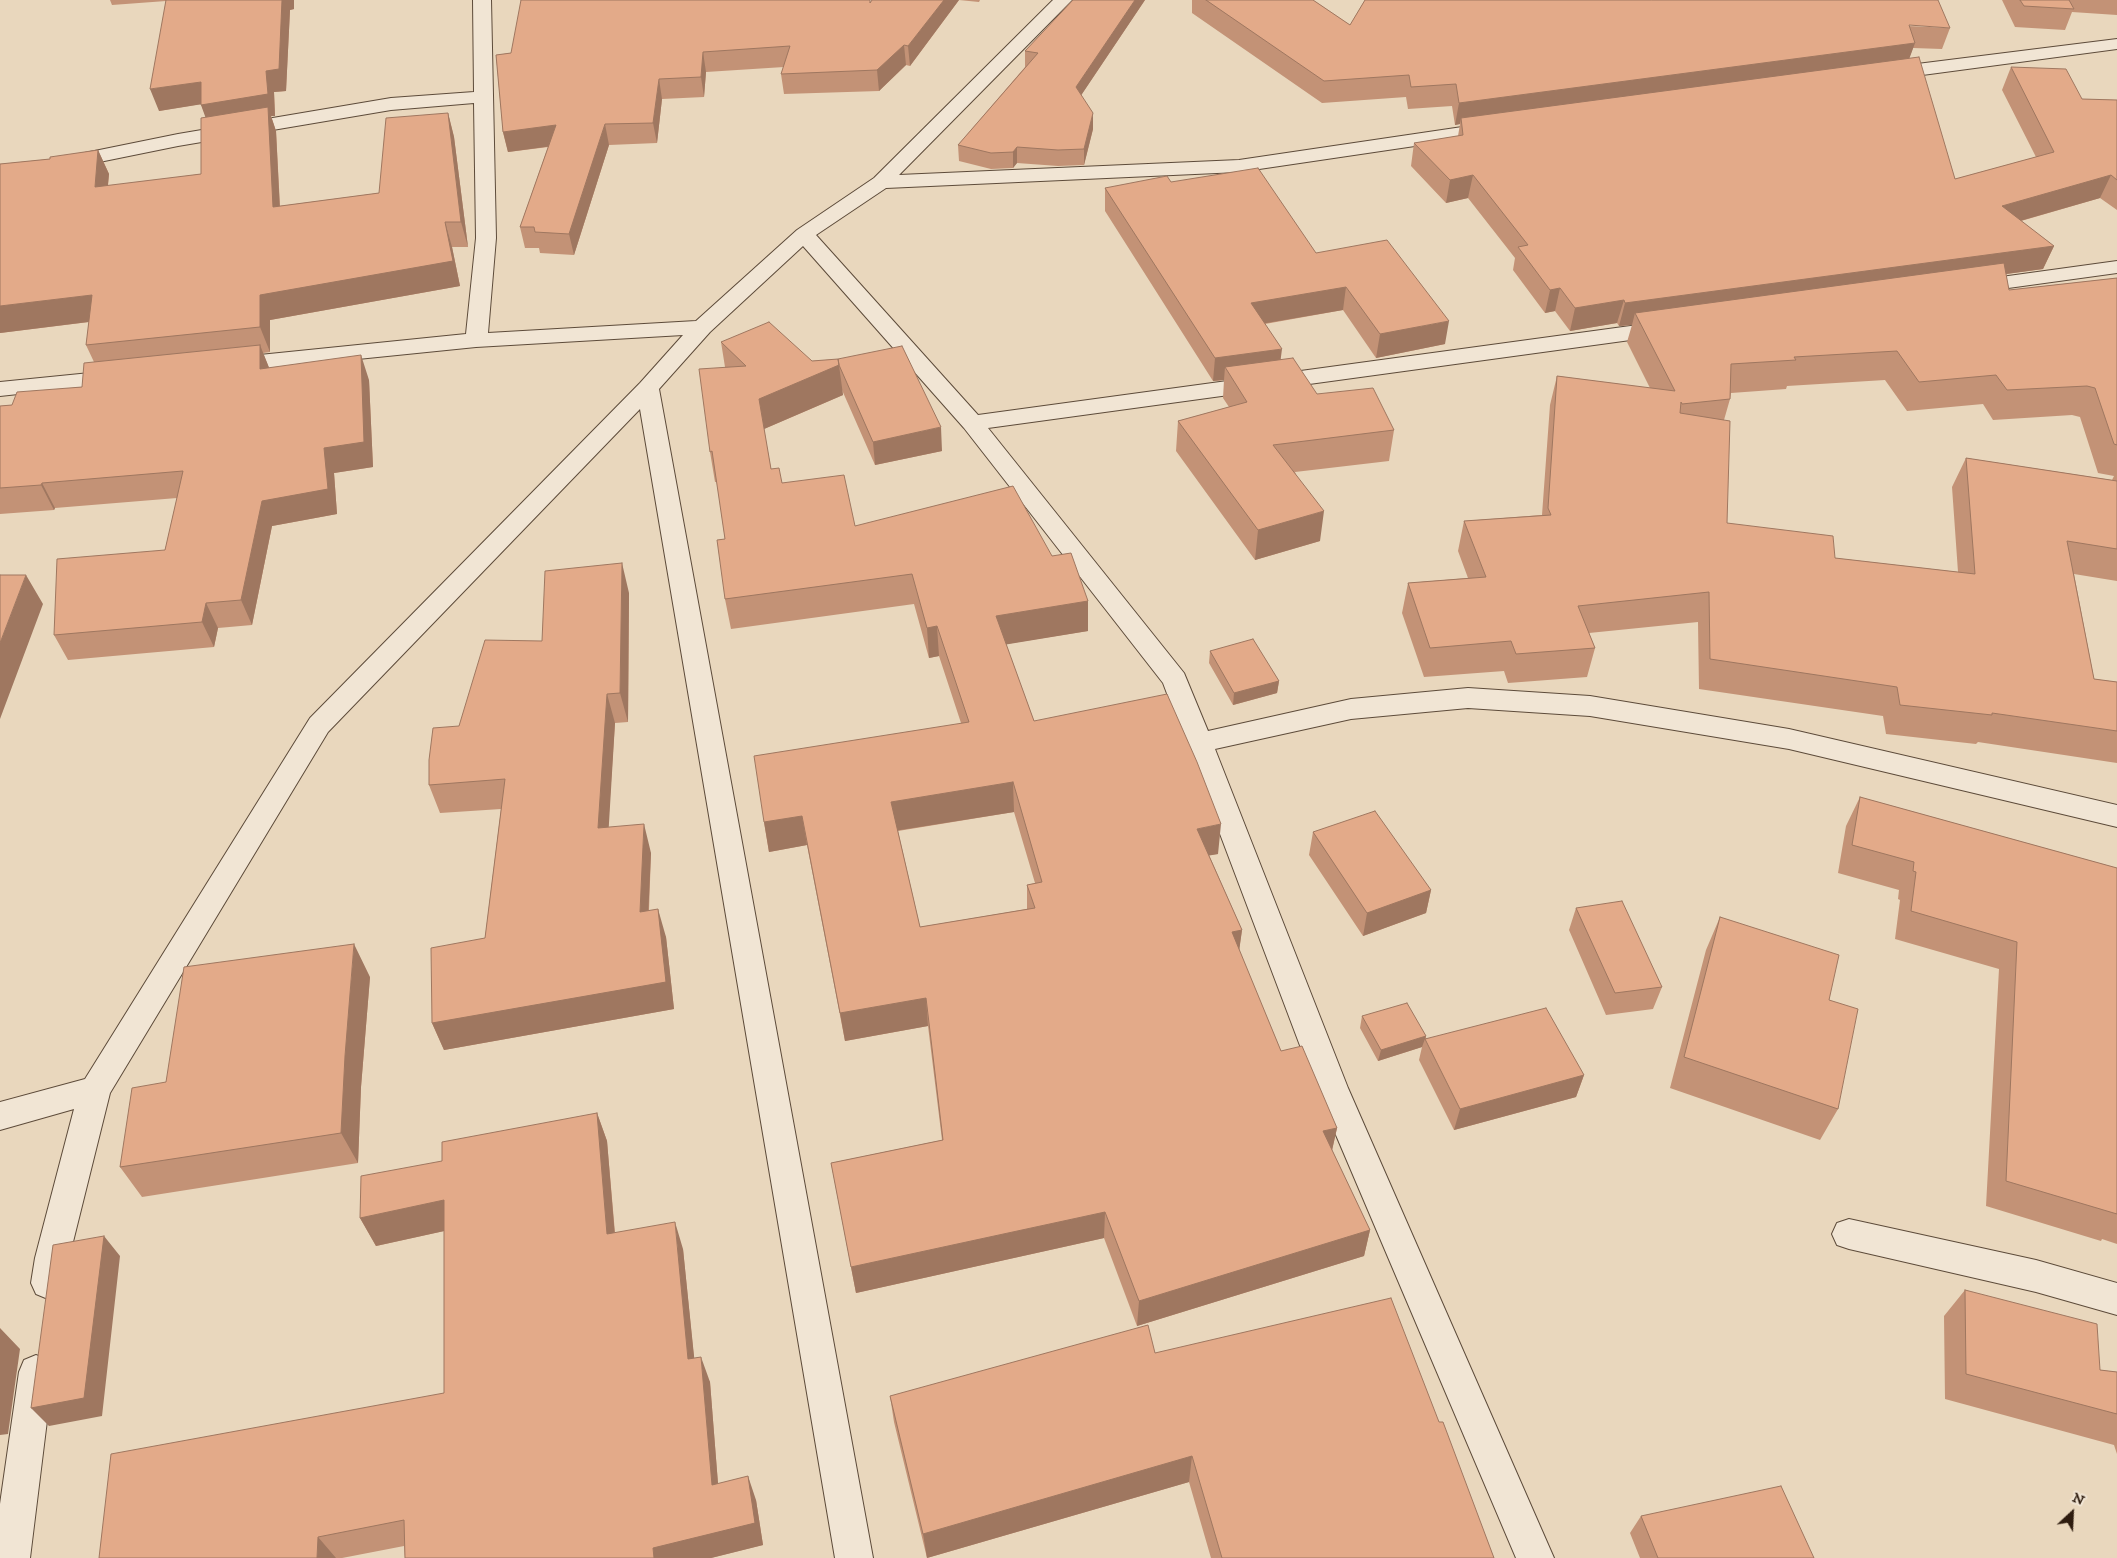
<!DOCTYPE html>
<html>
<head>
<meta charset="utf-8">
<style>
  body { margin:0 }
  #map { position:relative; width:2117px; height:1558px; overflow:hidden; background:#e9d7bd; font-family:"IM FELL DW Pica",serif }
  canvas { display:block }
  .north { position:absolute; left:2047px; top:1488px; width:50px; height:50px; -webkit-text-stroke:4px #f1e5d4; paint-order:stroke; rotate:25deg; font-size:14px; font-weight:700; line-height:20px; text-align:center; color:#2e1c0f }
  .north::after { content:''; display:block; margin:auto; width:18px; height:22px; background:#2e1c0f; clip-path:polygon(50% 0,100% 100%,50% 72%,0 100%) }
</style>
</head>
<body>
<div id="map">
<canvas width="2117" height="1558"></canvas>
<div class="north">N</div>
</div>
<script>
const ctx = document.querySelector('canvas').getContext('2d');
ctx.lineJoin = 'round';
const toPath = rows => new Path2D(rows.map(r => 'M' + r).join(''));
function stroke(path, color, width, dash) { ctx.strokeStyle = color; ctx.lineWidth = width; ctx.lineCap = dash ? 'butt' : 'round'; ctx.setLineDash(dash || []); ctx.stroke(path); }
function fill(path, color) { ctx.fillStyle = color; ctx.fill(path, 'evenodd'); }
const minor = toPath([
  [473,0,491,0,496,238,488,333,696,321,797,230,874,178,1053,0,1072,0,899,175,1239,160,1496,122,1503,124,1506,128,1503,132,1496,134,1239,172,886,188,816,235,978,415,1667,321,1675,323,1678,328,1675,333,1667,335,988,428,1184,673,1208,731,1351,699,1468,688,1590,696,1789,729,2117,805,2117,827,1789,749,1590,716,1468,708,1351,719,1215,749,1348,1088,1554,1558,1516,1558,1316,1088,1163,683,964,428,803,246,710,332,659,389,873,1558,835,1558,640,409,328,732,110,1093,69,1258,65,1283,60,1294,48,1299,36,1294,31,1283,35,1258,74,1109,0,1130,0,1102,85,1079,310,718,640,383,683,335,476,347,230,372,222,370,219,365,222,360,230,358,466,334,476,238,474,103,391,110,178,146,65,169,58,167,55,163,58,159,65,157,178,134,391,98,474,92,473,0],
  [2117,39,2117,49,1885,80,1878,78,1876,74,1878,70,1885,68,2117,39],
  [2117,261,2117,273,1972,293,1964,292,1961,287,1964,282,1972,281,2117,261],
  [120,370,128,372,131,377,128,382,0,396,0,382,120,370],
  [1849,1219,2036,1260,2117,1283,2117,1315,2036,1292,1849,1249,1837,1245,1832,1234,1837,1223,1849,1219],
  [36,1355,48,1360,53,1372,30,1558,0,1558,0,1504,19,1372,24,1360,36,1355]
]);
stroke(minor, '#5d4b3a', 2);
fill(minor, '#f1e5d4');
fill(toPath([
  [110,0,294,0,294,9,290,10,286,91,274,92,275,116,271,116,276,131,280,206,379,193,448,113,454,137,468,247,452,247,460,286,270,320,270,352,263,353,269,368,369,380,373,467,334,473,337,514,272,526,252,625,218,628,214,647,68,660,54,635,165,550,177,498,55,508,54,510,0,514,0,406,12,405,82,387,94,362,86,345,89,322,0,333,0,164,50,159,98,150,109,174,108,186,201,174,206,117,201,104,159,111,166,1,112,5],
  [872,0,980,0,979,2,959,0,910,66,906,65,879,91,784,94,781,74,784,67,706,72,704,97,662,99,657,143,609,145,574,255,540,253,539,248,525,248,520,227,548,147,508,152,503,132,496,55,870,3],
  [1073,0,1145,0,1081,95,1093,129,1084,165,1058,166,1017,163,1013,168,991,169,959,161,958,145,1025,67,1025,51],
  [1192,0,1313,0,1350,25,1365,0,1950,28,1942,49,1913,48,1909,58,1955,179,2036,157,2002,90,2011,67,2082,99,2117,100,2117,210,2100,198,2021,221,2054,246,2043,269,2006,274,2009,290,2117,278,2117,581,2074,574,2094,679,2117,682,2117,763,1978,742,1976,744,1886,734,1883,716,1699,689,1698,622,1589,633,1595,648,1587,677,1508,683,1504,671,1424,677,1402,613,1408,583,1468,578,1458,551,1464,521,1542,515,1550,405,1557,376,1650,388,1627,342,1632,325,1619,326,1617,323,1570,331,1555,311,1545,313,1513,270,1515,258,1468,198,1446,203,1411,166,1414,143,1458,136,1460,124,1455,125,1452,106,1408,109,1406,97,1322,103,1192,13],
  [1885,380,1907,411,1983,404,1993,420,2072,415,2080,417,2098,473,2114,476,2112,480,1966,458,1952,487,1958,572,1835,558,1727,523,1724,420,1730,399,1731,393,1786,389,1787,386],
  [2002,0,2117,0,2117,15,2072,12,2065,30,2015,27],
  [1171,182,1316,253,1445,344,1376,358,1343,310,1265,324,1281,360,1317,394,1394,430,1389,461,1295,472,1320,541,1255,560,1176,451,1178,421,1229,407,1223,398,1224,380,1213,381,1105,211,1105,188],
  [721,342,812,361,838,359,942,451,875,465,842,390,843,395,764,429,771,469,782,483,855,526,1052,556,1088,601,1088,631,1006,644,1034,721,1218,854,1209,855,1242,930,1239,950,1281,1051,1337,1128,1332,1150,1370,1230,1364,1256,1137,1326,1104,1238,856,1293,831,1163,942,1140,928,1026,845,1041,807,845,769,852,764,822,961,723,939,656,929,658,914,604,731,629,725,599,725,539,717,482,715,482,710,452,725,367],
  [1014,812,1035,883,1027,885,1027,909,920,927,898,831],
  [629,593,628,722,615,723,608,827,651,853,649,910,666,937,674,1009,444,1050,432,1023,485,938,501,809,440,813,429,785,459,726],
  [1210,651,1279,681,1277,693,1233,705,1209,663],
  [1860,797,2117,868,2117,1244,2102,1239,2101,1241,1986,1206,1999,969,1895,939,1900,900,1898,899,1899,890,1838,873,1846,826],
  [1313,832,1431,890,1426,913,1363,936,1309,855],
  [1576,908,1662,987,1653,1009,1606,1015,1569,930],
  [1720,917,1829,1000,1838,1109,1820,1140,1670,1088,1706,950],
  [370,977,361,1087,358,1163,142,1197,120,1167,166,1082],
  [1362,1016,1426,1036,1426,1038,1584,1075,1576,1097,1454,1130,1419,1060,1422,1047,1378,1061,1360,1028],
  [597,1113,607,1141,615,1233,683,1249,694,1358,710,1382,718,1484,756,1500,763,1545,711,1558,405,1558,404,1546,342,1558,99,1558,444,1393,444,1231,376,1246,360,1218,442,1161],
  [1965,1290,2100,1370,2117,1372,2117,1454,2114,1445,1945,1399,1944,1316],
  [1155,1353,1439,1422,1494,1558,1211,1558,1189,1482,927,1558,894,1422,890,1396],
  [1641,1516,1814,1558,1640,1558,1630,1533]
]), '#c39276');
fill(toPath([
  [282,0,294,0,294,9,290,10,286,91,274,92,275,116,271,116,276,131,281,232,209,127,201,105,266,71],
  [944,0,959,0,910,66,908,46],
  [1135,0,1145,0,1076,103,1076,87],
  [1915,43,1907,65,1461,118,1460,124,1455,125,1459,103],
  [904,45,906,65,879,91,877,70],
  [703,52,706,72,704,97,701,77],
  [659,79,662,99,657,143,653,123],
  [201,82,209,103,159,111,150,89],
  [448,113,454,137,468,247,461,222],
  [1093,113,1093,129,1084,165,1084,149],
  [605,124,609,145,574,255,569,234],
  [556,125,560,145,508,152,503,132],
  [1017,147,1017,163,1013,168,1013,152],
  [98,150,109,174,105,212,95,187],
  [1473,175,1468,198,1446,203,1450,180],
  [2111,175,2100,198,1992,229,2002,206],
  [445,222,452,247,460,286,270,320,270,352,260,327,260,295],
  [2054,246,2043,269,1640,324,1635,313,1632,325,1619,326,1625,303],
  [1346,287,1343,310,1249,326,1251,303],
  [1560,288,1555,311,1545,313,1550,290],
  [92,295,104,320,0,333,0,306],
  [1624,300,1617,323,1570,331,1575,308],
  [1449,321,1445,344,1376,358,1380,334],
  [260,345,270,370,260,369],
  [1282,349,1279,372,1225,367,1224,380,1213,381,1215,358],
  [361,355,369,380,373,467,334,473,337,514,272,526,252,625,241,600,262,501,324,448],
  [839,365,843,395,764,429,759,399],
  [941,427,942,451,875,465,873,442],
  [42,483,55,508,54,510,41,485],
  [1324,511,1320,541,1255,560,1258,530],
  [622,563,629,593,628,722,620,693],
  [26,575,43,604,0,719,0,643],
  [1088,601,1088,631,997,646,996,616],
  [206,603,218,628,214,647,202,622],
  [937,626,939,656,929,658,927,628],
  [1279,681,1277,693,1233,705,1234,693],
  [607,694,615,723,607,856,598,828],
  [1013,782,1014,812,894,831,891,802],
  [802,816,807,845,769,852,764,822],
  [644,824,651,853,647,940,640,912],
  [1221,824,1218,854,1195,858,1197,829],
  [1431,890,1426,913,1363,936,1367,913],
  [658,909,666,937,674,1009,444,1050,432,1023],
  [1242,930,1238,959,1232,932],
  [354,944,370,977,361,1087,358,1163,341,1133,345,1056],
  [926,998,928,1026,845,1041,840,1013],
  [1426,1036,1422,1047,1378,1061,1381,1050],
  [1584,1075,1576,1097,1454,1130,1460,1109],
  [597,1113,607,1141,617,1261,607,1234],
  [1337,1128,1331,1155,1323,1131],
  [444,1200,458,1228,376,1246,360,1218],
  [1105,1212,1104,1238,856,1293,851,1267],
  [675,1222,683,1249,697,1385,688,1359],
  [1370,1230,1364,1256,1137,1326,1139,1301],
  [104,1236,120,1256,102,1416,49,1426,31,1408],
  [0,1328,20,1349,8,1434,0,1435],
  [701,1357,710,1382,720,1509,712,1485],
  [1192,1456,1189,1482,927,1558,923,1534],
  [748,1476,756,1500,763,1545,711,1558,654,1558,653,1548],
  [318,1537,336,1558,317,1558]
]), '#9f7760');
const building = toPath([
  [166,0,282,0,279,69,266,71,268,94,201,105,201,82,150,89,166,0],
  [521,0,870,0,870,3,872,0,944,0,908,46,904,45,877,70,781,74,790,46,703,52,701,77,659,79,653,123,605,124,569,234,535,232,534,227,520,227,556,125,503,132,496,55,511,53,521,0],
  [1073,0,1135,0,1076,87,1093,113,1084,149,1058,150,1017,147,1013,152,991,153,958,145,1038,53,1025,51,1073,0],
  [1206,0,1313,0,1350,25,1365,0,1938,0,1950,28,1909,25,1915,43,1459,103,1456,84,1411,87,1409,75,1324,81,1206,0],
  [2020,0,2069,0,2074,9,2024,6,2020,0],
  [1919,57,1955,179,2054,152,2011,67,2066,69,2082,99,2117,100,2117,180,2111,175,2002,206,2054,246,1625,303,1624,300,1575,308,1560,288,1550,290,1518,247,1528,245,1473,175,1450,180,1414,143,1463,135,1461,118,1919,57],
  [268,107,273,207,379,193,386,118,448,113,461,222,445,222,453,261,260,295,260,327,86,345,92,295,0,306,0,164,50,159,50,157,98,150,95,187,201,174,201,118,268,107],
  [1258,168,1316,253,1387,240,1449,321,1380,334,1346,287,1251,303,1282,349,1215,358,1105,188,1167,176,1171,182,1258,168],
  [2004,263,2009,290,2117,278,2117,445,2114,444,2095,388,2087,386,2007,390,1996,375,1919,382,1897,351,1794,357,1796,360,1731,364,1730,399,1682,404,1681,402,1680,413,1730,421,1727,523,1833,536,1835,558,1975,574,1966,458,2117,481,2117,549,2067,541,2094,679,2117,682,2117,731,1992,713,1992,715,1900,705,1897,687,1710,659,1709,592,1578,606,1595,648,1516,654,1511,641,1430,648,1408,583,1486,577,1464,521,1551,515,1548,508,1557,376,1675,391,1635,313,2004,263],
  [769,322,812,361,838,359,839,365,759,399,771,469,779,468,782,483,844,475,855,526,1013,486,1052,556,1071,553,1088,601,996,616,1034,721,1167,694,1197,762,1221,824,1197,829,1242,930,1232,932,1281,1051,1302,1046,1337,1128,1323,1131,1370,1230,1139,1301,1105,1212,851,1267,831,1163,943,1140,926,998,840,1013,802,816,764,822,754,756,969,722,937,626,927,628,912,574,725,599,717,540,725,539,712,451,710,452,699,369,746,366,721,342,769,322],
  [1013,782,1042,882,1027,885,1035,908,920,927,891,802,1013,782],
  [260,345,260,369,361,355,364,442,324,448,328,489,262,501,241,600,206,603,202,622,54,635,57,559,165,550,183,471,42,483,41,485,0,488,0,406,12,405,17,392,82,387,84,363,260,345],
  [902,346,941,427,873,442,839,365,838,359,902,346],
  [1293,358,1317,394,1373,388,1394,430,1273,445,1324,511,1258,530,1178,421,1247,402,1225,367,1293,358],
  [622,563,620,693,607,694,598,828,644,824,640,912,658,909,666,982,432,1023,431,948,485,938,505,779,429,785,429,760,433,728,459,726,485,640,542,641,545,571,622,563],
  [0,575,26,575,0,643,0,575],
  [1253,639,1279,681,1234,693,1210,651,1253,639],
  [1860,797,2117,868,2117,1214,2006,1181,2017,942,1911,911,1916,872,1913,871,1914,862,1852,845,1860,797],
  [1375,811,1431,890,1367,913,1313,832,1375,811],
  [1622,901,1662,987,1615,993,1576,908,1622,901],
  [1720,917,1839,955,1829,1000,1858,1009,1838,1109,1684,1057,1720,917],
  [354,944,345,1056,341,1133,120,1167,132,1088,166,1082,184,967,354,944],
  [1407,1003,1426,1036,1381,1050,1362,1016,1407,1003],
  [1546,1008,1584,1075,1460,1109,1425,1039,1546,1008],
  [597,1113,607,1234,675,1222,688,1359,701,1357,712,1485,748,1476,755,1523,653,1548,654,1558,405,1558,404,1520,318,1537,317,1558,99,1558,111,1454,444,1393,444,1200,360,1218,361,1176,442,1161,442,1142,597,1113],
  [104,1236,84,1398,31,1408,53,1245,104,1236],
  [1965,1290,2097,1324,2100,1370,2117,1372,2117,1414,1966,1374,1965,1290],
  [1391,1298,1439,1422,1443,1422,1494,1558,1222,1558,1192,1456,923,1534,890,1396,1148,1325,1155,1353,1391,1298],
  [1781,1486,1814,1558,1658,1558,1641,1516,1781,1486]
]);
fill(building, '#e3aa89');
stroke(building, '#9f7760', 1);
</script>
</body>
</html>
